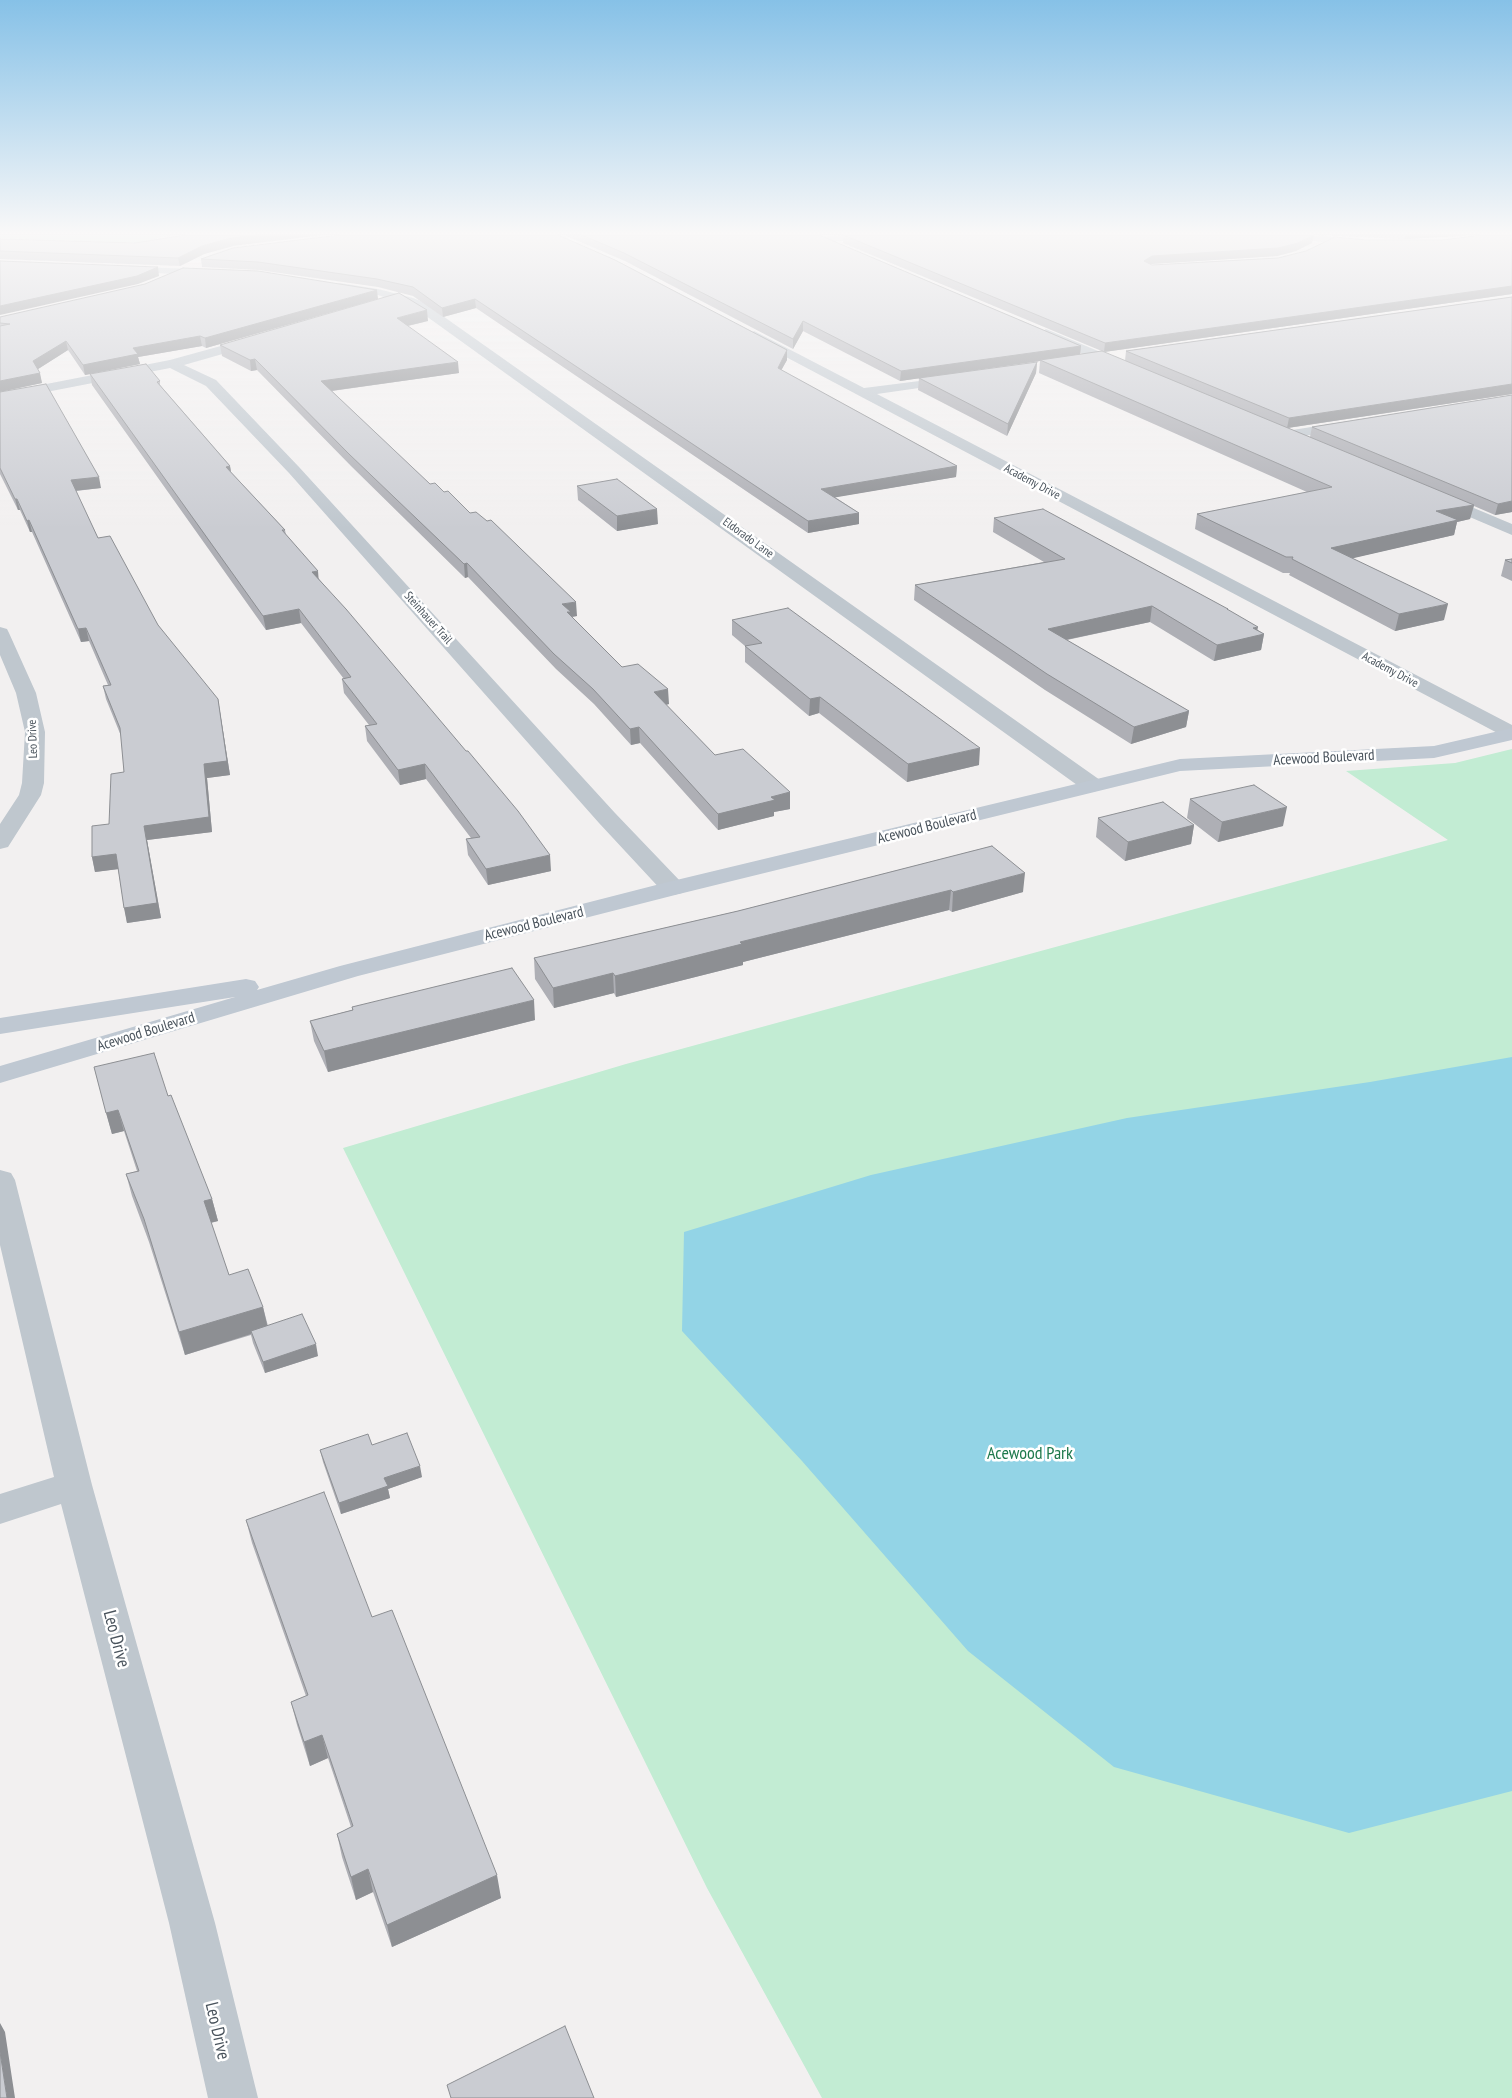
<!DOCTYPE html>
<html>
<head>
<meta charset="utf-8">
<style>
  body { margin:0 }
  canvas { display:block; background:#f2f0f0 }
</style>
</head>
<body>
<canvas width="1512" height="2098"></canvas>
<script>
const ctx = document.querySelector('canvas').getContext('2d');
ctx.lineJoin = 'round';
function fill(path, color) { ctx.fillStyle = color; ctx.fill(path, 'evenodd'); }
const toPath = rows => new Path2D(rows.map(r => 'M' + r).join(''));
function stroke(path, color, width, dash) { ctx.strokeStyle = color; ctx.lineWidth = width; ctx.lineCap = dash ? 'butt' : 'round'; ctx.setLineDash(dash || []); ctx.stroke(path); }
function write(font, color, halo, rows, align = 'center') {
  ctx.font = font + ' "PT Sans Narrow",sans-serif'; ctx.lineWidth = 5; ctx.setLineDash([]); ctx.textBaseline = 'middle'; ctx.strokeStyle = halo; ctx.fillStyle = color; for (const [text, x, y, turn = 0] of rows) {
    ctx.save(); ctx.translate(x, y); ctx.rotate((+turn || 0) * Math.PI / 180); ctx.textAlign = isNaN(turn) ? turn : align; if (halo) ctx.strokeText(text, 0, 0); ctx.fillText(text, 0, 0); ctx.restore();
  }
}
fill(toPath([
  [0,235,171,235,138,243,0,238],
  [1512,749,1512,2098,822,2098,707,1888,343,1148,626,1064,1448,840,1346,771,1455,763]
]), '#c2ecd3');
fill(toPath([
  [1512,1057,1512,1791,1349,1833,1114,1767,968,1651,802,1461,682,1331,684,1232,871,1175,1127,1118,1370,1082]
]), '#93d4e6');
fill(toPath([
  [840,235,874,235,869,238,822,243,817,240,822,237,840,235],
  [1274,235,1312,235,1365,240,1370,243,1365,246,1279,238,1274,235],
  [121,266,213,270,219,273,213,276,117,271,117,267,121,266],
  [340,283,378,289,413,298,423,302,1100,780,1103,785,1100,790,1092,792,1084,790,415,308,378,295,336,288,336,284,340,283],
  [1046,329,1131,365,1133,368,1126,372,1121,371,1042,336,1040,333,1046,329],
  [754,331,864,388,959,376,961,379,954,383,877,394,1512,725,1512,739,1505,737,750,338,748,335,754,331],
  [257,336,261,337,263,340,261,343,184,365,216,380,299,467,615,813,682,883,685,888,682,893,673,895,664,893,599,823,289,473,206,386,170,368,0,401,0,393,170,360,257,336],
  [1349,421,1356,425,1354,428,1286,439,1279,435,1286,431,1349,421],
  [1438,493,1512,524,1512,535,1432,501,1430,498,1432,495,1438,493],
  [0,627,7,629,9,633,36,693,45,732,44,783,41,795,8,847,0,849,0,824,19,795,22,783,25,732,16,693,0,655,0,627],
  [0,1170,11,1173,15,1180,92,1485,215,1923,258,2098,208,2098,169,1923,61,1504,0,1524,0,1494,54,1477,0,1245,0,1170]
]), '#bfc7ce');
fill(toPath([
  [1512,728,1512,740,1434,758,1180,771,679,894,358,976,0,1083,0,1066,235,997,0,1034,0,1018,246,979,255,981,259,987,257,990,340,966,664,883,1180,759,1434,746,1512,728]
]), '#bfc8d2');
fill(toPath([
  [340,235,787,350,787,360,781,370,957,466,956,477,835,497,859,513,859,524,808,533,476,308,443,317,413,296,378,287,259,270,202,267,201,259],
  [564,235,819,235,1081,346,1080,354,1125,361,1126,351,1512,297,1512,394,1288,428,1310,437,1312,427,1512,395,1512,512,1495,515,1474,506,1470,519,1457,522,1454,535,1352,558,1444,620,1395,631,1289,575,1290,573,1283,573,1195,529,1197,514,1307,492,1039,373,1040,361,900,381,803,331,793,349,625,261],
  [843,235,1314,235,1312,243,1296,251,1277,256,1150,264,1152,265,1278,258,1366,240,1443,240,1512,235,1512,294,1104,352,843,243],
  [1314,235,1476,235,1405,239],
  [0,239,233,246,204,254,180,266,0,259],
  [378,299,206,348,202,346,138,357,140,364,85,375,68,350,38,369,42,383,0,392,0,317],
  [428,321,408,326,459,373,332,391,430,484,577,616,571,617,622,667,669,704,666,705,715,755,790,792,790,809,774,812,774,816,718,830,640,743,631,745,594,704,556,669,468,577,465,578,351,466,257,370,251,371,222,356,220,345],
  [1037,362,1036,373,1007,436,918,390,919,378],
  [90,374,160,381,160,385,230,466,231,472,285,530,286,535,319,579,551,871,488,885,468,855,466,839,471,838,426,779,400,785,367,741,365,726,369,725,344,693,342,679,344,679,301,623,266,630,92,385],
  [0,392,101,488,76,491,98,538,158,625,220,712,230,775,207,778,212,832,147,840,161,918,127,923,118,869,95,872,92,857,109,824,124,772,121,736,106,699,103,686,108,685,89,641,81,642,32,532,30,532,20,510,18,510,0,474],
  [577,486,658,524,617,531,578,500],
  [994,518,1228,609,1228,610,1264,634,1261,650,1214,661,1150,622,1067,640,1189,711,1186,727,1131,744,1045,690,914,600,915,585,1044,562,993,532],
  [1512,559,1512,581,1501,576,1505,560],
  [732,620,979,765,907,782,819,713,809,716,745,662,745,646,732,635],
  [1190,799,1283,826,1218,842,1187,818],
  [1098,818,1194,825,1191,844,1125,861,1096,837],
  [992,846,1023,892,952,912,949,910,743,962,743,965,616,997,614,993,554,1008,535,979,534,958,738,911],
  [352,1007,535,1020,328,1072,314,1041,310,1021,352,1010],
  [94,1067,168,1096,212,1199,218,1221,211,1223,229,1275,263,1307,268,1326,318,1356,265,1373,253,1343,251,1335,185,1355,149,1242,132,1196,126,1174,137,1171,124,1131,112,1134],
  [372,1445,422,1477,388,1489,390,1498,341,1514,323,1462,320,1450],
  [246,1520,372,1617,501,1898,392,1947,373,1892,356,1900,342,1857,337,1834,351,1827,328,1758,310,1766,297,1725,291,1702,306,1696,252,1543]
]), '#aeafb5');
fill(toPath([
  [257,235,323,235,233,246,204,254,180,266,178,258,202,246,231,238],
  [1314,235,1312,243,1296,251,1277,256,1151,264,1143,270,1144,261,1152,256],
  [1406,235,1476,235,1405,239],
  [158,267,159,276,138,284,0,315,0,306],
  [1512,286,1512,294,1104,352,1105,343],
  [377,290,378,299,206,348,205,338],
  [475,299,476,308,443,317,442,308],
  [427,310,428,321,398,328,397,318],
  [803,321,803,331,793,349,793,339],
  [200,336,202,346,138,357,140,364,85,375,83,365,133,348],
  [66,341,68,350,35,371,33,361],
  [1081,346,1080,355,1040,360,1040,361,900,381,901,371],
  [787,350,787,360,777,378,778,368],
  [255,359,257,370,251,371,250,360],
  [458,362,459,373,323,392,321,381],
  [1037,362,1036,373,1007,436,1008,424],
  [40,373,42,383,0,392,0,381],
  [1512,384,1512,394,1287,428,1289,418],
  [230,466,232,478,226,467],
  [957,466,956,477,820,500,821,489],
  [99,477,101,488,73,491,71,480],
  [15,499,17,499,20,510,18,510],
  [1512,501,1512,512,1495,515,1498,504],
  [1474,505,1470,519,1457,522,1454,535,1328,564,1331,548,1436,511],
  [657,509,658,524,617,531,617,516],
  [859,513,859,524,808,533,808,521],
  [29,520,32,532,30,532,27,521],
  [467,563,468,577,465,578,464,564],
  [318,571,319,584,312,572],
  [576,602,577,616,571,617,571,626,562,604],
  [1448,604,1444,620,1395,631,1399,614],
  [1152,606,1150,622,1046,644,1048,629],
  [299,609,301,623,266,630,263,616],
  [1258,627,1256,636,1264,634,1261,650,1214,661,1217,645,1253,628],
  [86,628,89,641,81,642,78,629],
  [668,689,669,704,654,707,654,692],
  [820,697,819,713,809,716,810,699],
  [218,699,230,775,207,778,212,832,147,840,161,918,127,923,124,908,144,826,204,764],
  [1189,711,1186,727,1131,744,1134,727],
  [639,727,640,743,631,745,630,729],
  [980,748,979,765,907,782,908,764],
  [425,764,426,779,400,785,398,770],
  [790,792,790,809,774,812,774,816,718,830,718,814,771,797],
  [1287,807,1283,826,1218,842,1222,822],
  [1194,825,1191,844,1125,861,1128,842],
  [116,854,119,869,95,872,92,857],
  [550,855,551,871,488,885,486,869],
  [1025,873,1023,892,952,912,953,892],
  [951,890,949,910,743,962,743,965,616,997,615,976,740,942],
  [613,973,614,993,554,1008,553,988],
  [534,1000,535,1020,328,1072,324,1051],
  [118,1110,124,1131,112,1134,106,1113],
  [212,1199,218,1221,209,1223,204,1201],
  [263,1307,268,1329,251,1331,251,1334,185,1355,179,1332],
  [316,1344,318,1356,265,1373,263,1362],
  [420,1466,422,1477,388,1489,390,1498,341,1514,339,1503,384,1478],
  [322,1735,328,1758,310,1766,304,1742],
  [368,1869,373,1892,356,1900,351,1877],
  [497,1875,501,1898,392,1947,387,1925],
  [0,2023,5,2032,15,2098,7,2098,0,2052]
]), '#8d8f93');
const building = toPath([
  [186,235,257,235,231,238,202,246,178,258,0,251,0,239,135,243,186,235],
  [340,235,558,235,615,260,787,350,778,368,957,466,821,489,859,513,808,521,475,299,442,308,413,287,377,279,258,262,201,259,233,248,340,235],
  [582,235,819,235,1081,346,901,371,803,321,793,339,624,253,582,235],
  [843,235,1314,235,1298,243,1278,248,1152,256,1144,261,1152,265,1278,258,1306,251,1335,237,1366,240,1443,240,1481,235,1512,235,1512,286,1105,343,843,235],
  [0,261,158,267,137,276,0,306,0,261],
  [183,268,258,271,377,290,205,338,200,336,133,348,138,354,83,365,66,341,33,361,40,373,0,381,0,326,10,324,0,323,0,317,145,284,183,268],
  [399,293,427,310,397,318,458,362,321,381,430,484,435,483,444,492,448,491,470,513,476,512,487,521,491,520,576,602,562,604,571,612,567,612,622,667,638,664,668,689,654,692,715,755,743,749,790,792,771,797,775,800,718,814,639,727,630,729,593,689,554,654,467,563,464,564,349,454,255,359,250,360,220,345,399,293],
  [1512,297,1512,384,1289,418,1126,351,1512,297],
  [1102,351,1474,505,1436,511,1458,520,1331,548,1448,604,1399,614,1292,559,1293,557,1286,557,1197,514,1332,487,1040,360,1102,351],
  [1037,362,1008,424,919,378,1037,362],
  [146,364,160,381,157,382,230,466,226,467,285,530,282,530,318,571,312,572,346,609,466,751,468,751,518,811,550,855,486,869,466,839,480,837,425,764,398,770,365,726,377,724,342,679,351,677,299,609,263,616,90,374,146,364],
  [46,384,99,477,71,480,98,538,110,536,158,625,218,699,227,761,204,764,209,817,144,826,157,903,124,908,116,854,92,857,92,826,109,824,111,774,124,772,120,728,103,686,111,685,86,628,78,629,29,520,27,521,17,499,15,499,0,468,0,392,46,384],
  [1512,395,1512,501,1498,504,1312,427,1512,395],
  [617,479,657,509,617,516,577,486,617,479],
  [1043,509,1228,609,1227,609,1258,627,1253,628,1264,634,1217,645,1152,606,1048,629,1189,711,1134,727,1047,674,915,585,1065,559,994,518,1043,509],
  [1512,559,1512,563,1505,560,1512,559],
  [788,608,980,748,908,764,820,697,810,699,745,646,762,643,732,620,788,608],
  [1254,785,1287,807,1222,822,1190,799,1254,785],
  [1163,802,1194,825,1128,842,1098,818,1163,802],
  [992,846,1025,873,953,892,951,890,740,942,742,944,615,976,613,973,553,988,534,958,738,911,992,846],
  [512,968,534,1000,324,1051,310,1021,353,1010,352,1007,512,968],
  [154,1053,168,1096,171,1095,212,1199,204,1201,229,1275,248,1269,263,1307,179,1332,144,1219,126,1174,139,1171,118,1110,106,1113,94,1067,154,1053],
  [302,1314,316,1344,263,1362,251,1331,302,1314],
  [407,1433,420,1466,384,1478,388,1486,339,1503,320,1450,368,1434,372,1445,407,1433],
  [324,1492,372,1617,392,1610,497,1875,387,1925,368,1869,351,1877,337,1834,353,1826,322,1735,304,1742,291,1702,308,1695,246,1520,324,1492],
  [565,2026,594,2098,451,2098,447,2085,565,2026],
  [0,2052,7,2098,0,2098,0,2052]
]);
fill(building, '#caccd2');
stroke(building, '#8d8f93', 1);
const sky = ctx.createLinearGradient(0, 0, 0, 529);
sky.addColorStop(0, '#86c1e7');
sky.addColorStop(0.44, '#f9f8f8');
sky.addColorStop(1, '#f9f8f800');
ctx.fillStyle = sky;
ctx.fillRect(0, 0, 1512, 529);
write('12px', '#49535c', '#fff', [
  ["Academy Drive",1032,482,28],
  ["Eldorado Lane",748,538,36],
  ["Steinhauer Trail",428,618,48],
  ["Academy Drive",1390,670,28],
  ["Leo Drive",33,739,-92]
]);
write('15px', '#49535c', '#fff', [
  ["Acewood Boulevard",1324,758,-3],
  ["Acewood Boulevard",927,827,-14],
  ["Acewood Boulevard",534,924,-14],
  ["Acewood Boulevard",146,1032,-17]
]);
write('18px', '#1e794c', '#fff', [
  ["Acewood Park",1030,1454]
]);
write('18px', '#49535c', '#fff', [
  ["Leo Drive",116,1639,75],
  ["Leo Drive",217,2031,77]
]);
</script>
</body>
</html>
